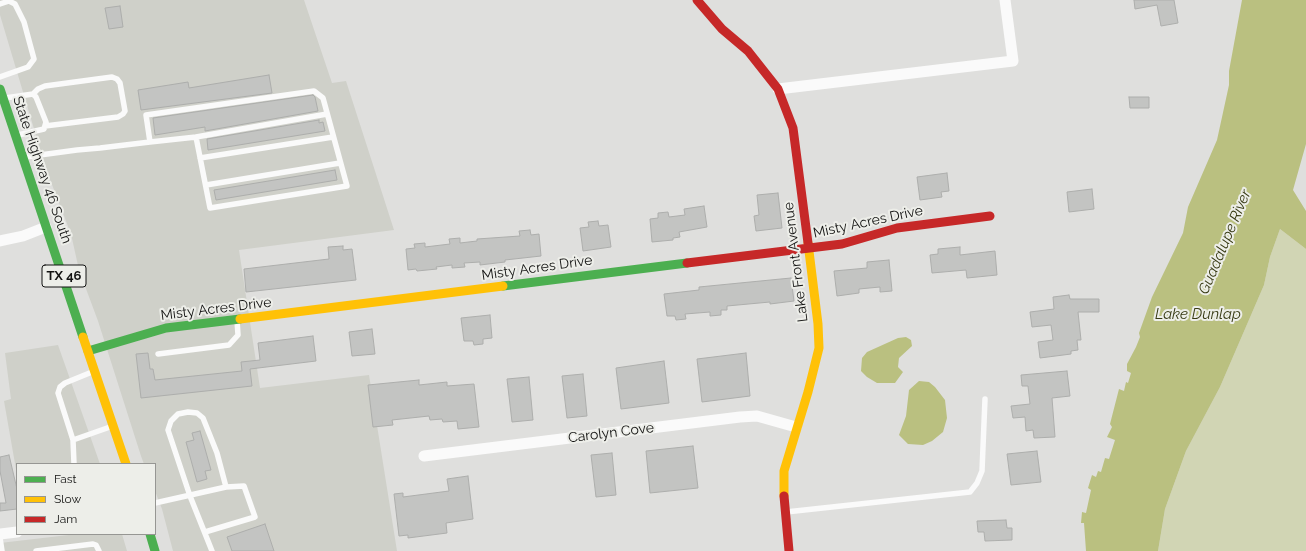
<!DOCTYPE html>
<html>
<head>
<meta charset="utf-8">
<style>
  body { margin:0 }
  #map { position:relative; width:1306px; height:551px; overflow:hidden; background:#dfdfdd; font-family:Raleway,sans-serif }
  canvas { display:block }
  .legend { position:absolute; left:16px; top:463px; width:140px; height:72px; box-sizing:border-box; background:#edeee9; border:1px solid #969693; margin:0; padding:5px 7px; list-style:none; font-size:12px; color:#131312 }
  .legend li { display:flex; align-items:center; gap:8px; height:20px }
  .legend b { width:20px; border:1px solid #969693 }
</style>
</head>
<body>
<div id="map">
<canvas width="1306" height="551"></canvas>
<ul class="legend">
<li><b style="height:5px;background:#4caf50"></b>Fast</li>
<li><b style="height:5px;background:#ffc107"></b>Slow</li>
<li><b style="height:5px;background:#c62828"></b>Jam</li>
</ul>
</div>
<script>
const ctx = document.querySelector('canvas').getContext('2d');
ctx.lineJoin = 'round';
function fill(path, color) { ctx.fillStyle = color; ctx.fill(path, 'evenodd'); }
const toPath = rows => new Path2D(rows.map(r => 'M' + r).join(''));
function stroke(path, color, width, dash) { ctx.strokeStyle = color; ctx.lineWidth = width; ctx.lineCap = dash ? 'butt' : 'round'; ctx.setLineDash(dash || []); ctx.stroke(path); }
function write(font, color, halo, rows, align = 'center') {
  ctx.font = font + ' Raleway,sans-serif'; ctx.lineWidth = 4; ctx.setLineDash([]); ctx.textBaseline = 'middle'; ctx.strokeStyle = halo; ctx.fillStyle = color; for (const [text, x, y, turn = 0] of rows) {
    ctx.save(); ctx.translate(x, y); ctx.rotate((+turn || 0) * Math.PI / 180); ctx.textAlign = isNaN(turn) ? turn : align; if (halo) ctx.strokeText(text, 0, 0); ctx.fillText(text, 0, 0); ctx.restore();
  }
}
fill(toPath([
  [0,0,304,0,332,83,346,81,394,230,239,250,260,388,369,375,397,551,173,551,162,509,155,491,155,464,144,464,141,456,98,321,79,270,71,234,46,169,0,15],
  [58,345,100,464,17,464,17,475,4,401,11,399,5,353],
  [77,534,122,534,127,551,0,551,0,543]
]), '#cfd0c9');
fill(toPath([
  [1280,229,1306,249,1306,551,1158,551,1165,509,1186,451,1220,387,1264,285,1270,257]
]), '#d1d5b4');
fill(toPath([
  [1242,0,1306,0,1306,144,1293,190,1306,211,1306,249,1280,229,1270,257,1264,285,1220,387,1186,451,1165,509,1158,551,1086,551,1084,523,1081,523,1082,512,1086,513,1091,490,1088,488,1092,475,1096,477,1098,471,1101,472,1105,458,1109,459,1115,440,1107,437,1112,427,1110,424,1119,389,1124,391,1126,382,1128,383,1131,373,1127,371,1127,364,1136,347,1140,337,1139,333,1152,297,1183,233,1188,207,1217,140,1229,85,1229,71],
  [906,337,911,340,912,346,899,358,898,367,903,372,895,383,877,383,867,377,861,371,862,358,867,352,898,338],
  [919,381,929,382,935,387,945,400,947,418,943,432,932,441,923,445,908,444,899,435,906,416,909,390]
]), '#bac080');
const building = toPath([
  [1134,0,1174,0,1178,23,1161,26,1157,5,1135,9,1134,0],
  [120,6,123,27,109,29,105,8,120,6],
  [269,75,272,93,141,110,138,90,188,82,189,88,269,75],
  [313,95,315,97,318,111,205,131,205,127,155,135,153,118,313,95],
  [1129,97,1149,97,1149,108,1130,108,1129,97],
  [319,120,319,123,323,122,325,131,208,150,207,139,319,120],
  [335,170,337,180,216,200,214,190,335,170],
  [947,173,949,191,941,192,942,197,920,200,917,177,947,173],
  [1092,189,1094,209,1069,212,1067,192,1092,189],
  [778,193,782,228,756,231,754,216,759,215,757,195,778,193],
  [704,206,707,227,679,232,680,237,673,238,673,240,652,242,650,219,658,218,658,213,668,212,669,217,685,215,684,209,704,206],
  [598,221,599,226,608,225,611,247,583,251,580,228,589,227,588,222,598,221],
  [530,230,531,235,539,234,541,256,505,260,505,262,480,265,480,262,464,263,465,267,452,268,452,265,436,267,437,269,417,271,416,269,408,270,406,249,415,248,414,244,425,243,425,247,450,244,449,239,460,238,460,243,477,241,477,239,520,236,519,231,530,230],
  [343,246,343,250,352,249,356,280,246,292,244,269,329,259,328,247,343,246],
  [960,247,960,255,995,251,997,275,967,278,966,270,932,273,930,255,938,254,938,249,960,247],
  [889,260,892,291,880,292,880,287,859,289,859,293,837,296,834,271,867,268,867,262,889,260],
  [791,278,794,301,770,304,770,302,727,306,727,310,721,310,721,315,710,316,710,312,685,314,686,319,676,320,675,316,667,316,664,294,699,290,699,287,791,278],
  [1069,295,1070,299,1099,299,1099,312,1078,312,1081,340,1077,340,1078,350,1071,351,1071,354,1040,358,1038,342,1053,340,1051,325,1032,327,1030,312,1054,309,1053,297,1069,295],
  [490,315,492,338,483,339,483,344,474,345,473,341,464,341,461,318,490,315],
  [372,329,375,354,352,356,349,332,372,329],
  [313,336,316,361,250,369,252,386,141,398,136,354,148,353,150,369,153,369,155,380,242,371,241,362,260,360,258,343,313,336],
  [746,353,750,396,702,402,697,359,746,353],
  [664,361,669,403,621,409,616,368,664,361],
  [1067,371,1070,396,1052,398,1055,437,1034,438,1033,430,1026,431,1025,417,1013,418,1011,406,1030,404,1028,386,1022,386,1021,375,1067,371],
  [583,374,587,416,567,418,562,376,583,374],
  [529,377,533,420,512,422,507,379,529,377],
  [419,380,419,385,447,382,447,386,474,384,479,427,458,429,457,421,443,422,442,419,430,420,429,416,392,420,393,425,373,427,368,385,419,380],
  [200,431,211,470,205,471,207,479,197,482,186,442,194,440,192,433,200,431],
  [693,446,698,488,650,493,646,451,693,446],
  [1037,451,1041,482,1011,485,1007,454,1037,451],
  [612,453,616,495,596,497,591,455,612,453],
  [9,455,17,489,17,509,0,511,0,503,6,503,0,471,0,457,9,455],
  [468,476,473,519,446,523,447,533,408,538,408,535,399,536,394,494,403,493,403,497,449,491,447,479,468,476],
  [1006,520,1007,528,1012,528,1012,540,985,541,984,532,978,532,977,521,1006,520],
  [265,524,274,551,232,551,227,537,265,524]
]);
fill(building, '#c3c4c2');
stroke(building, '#adaeac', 1);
stroke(toPath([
  [0,4,9,1,15,4,24,22,34,59,28,67,0,77],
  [33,94,38,89,45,86,112,77,117,79,120,83,125,111,123,114,118,117,45,126],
  [5,98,33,94,36,97,46,122,44,129,18,135],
  [196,137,327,114],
  [25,157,77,150,100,148,150,142,196,137,210,208,347,186,323,98,314,91,146,115,150,142],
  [200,158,333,137],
  [206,185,340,163],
  [158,354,229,345,238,335,237,320],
  [73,440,110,427],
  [74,464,73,440,58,393,60,387,65,383,92,372],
  [155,503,226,487,244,486,255,517,205,532],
  [786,512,970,492,977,483,982,471,985,399],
  [0,538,2,551],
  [36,551,93,544,96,545,99,551],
  [212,551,190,496,168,430,171,421,178,414,188,412,197,413,203,418,217,453,226,487]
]), '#fafafa', 5.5);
stroke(toPath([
  [778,89,1013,61,1005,0],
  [0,241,23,236,46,227],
  [424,456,740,417,757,416,796,427],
  [0,534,17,532]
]), '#fafafa', 11);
stroke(toPath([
  [0,89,83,337],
  [503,286,687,263],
  [88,351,166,328,240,319],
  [150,534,155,551]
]), '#4caf50', 9);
stroke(toPath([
  [240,319,503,286],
  [83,337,126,464],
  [784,496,784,471,808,392,819,348,818,324,808,243]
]), '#ffc107', 9);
stroke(toPath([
  [697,0,722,29,748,51,778,89,793,128,808,243],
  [687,263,842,244,897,228,990,216],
  [784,496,789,551]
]), '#c62828', 9);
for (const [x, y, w] of [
  [64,276,44]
]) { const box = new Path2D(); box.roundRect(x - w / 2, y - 11, w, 22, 3); ctx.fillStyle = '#edeee9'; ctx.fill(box); stroke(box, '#131312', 1); }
write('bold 13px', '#131312', null, [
  ["TX 46",64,276]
]);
write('14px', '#131312', '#edeee9', [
  ["State Highway 46 South",42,170,71],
  ["Misty Acres Drive",868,222,-12],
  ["Lake Front Avenue",796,262,-97],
  ["Misty Acres Drive",537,268,-8],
  ["Misty Acres Drive",216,309,-7],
  ["Carolyn Cove",611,433,-7]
]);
write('italic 15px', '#373a13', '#edeee9', [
  ["Guadalupe River",1225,242,-67],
  ["Lake Dunlap",1198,314]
]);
</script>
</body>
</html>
